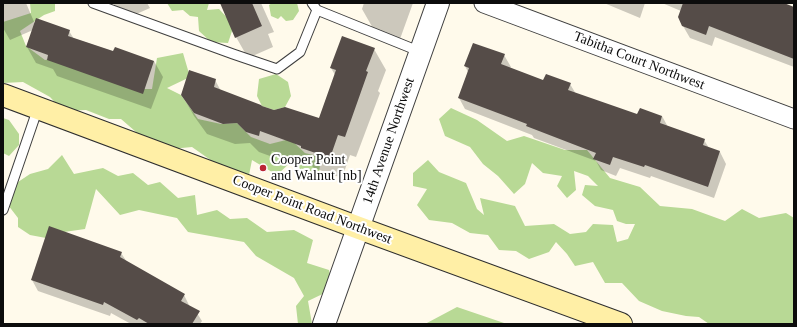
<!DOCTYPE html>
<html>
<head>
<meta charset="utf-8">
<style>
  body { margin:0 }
  #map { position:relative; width:797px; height:327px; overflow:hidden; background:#fffaeb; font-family:Georgia,serif }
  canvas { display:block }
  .frame { position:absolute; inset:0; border:4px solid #0c0c0c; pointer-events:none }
</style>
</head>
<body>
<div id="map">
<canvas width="797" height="327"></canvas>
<div class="frame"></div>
</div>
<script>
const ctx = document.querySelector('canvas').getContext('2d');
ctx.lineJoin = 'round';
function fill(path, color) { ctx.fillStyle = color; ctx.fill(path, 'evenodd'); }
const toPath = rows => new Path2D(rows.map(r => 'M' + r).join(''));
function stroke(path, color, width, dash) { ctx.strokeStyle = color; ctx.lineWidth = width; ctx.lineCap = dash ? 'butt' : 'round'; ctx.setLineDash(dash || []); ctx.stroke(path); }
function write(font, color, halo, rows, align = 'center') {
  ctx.font = font + ' Georgia,serif'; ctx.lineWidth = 4; ctx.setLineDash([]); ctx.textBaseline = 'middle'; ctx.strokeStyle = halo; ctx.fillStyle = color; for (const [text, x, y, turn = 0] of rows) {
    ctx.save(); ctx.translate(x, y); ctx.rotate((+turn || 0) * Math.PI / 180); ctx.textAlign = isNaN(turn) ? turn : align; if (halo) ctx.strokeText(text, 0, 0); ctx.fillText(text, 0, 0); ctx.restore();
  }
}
fill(toPath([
  [30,3,55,3,55,11,44,15,20,31,26,46,45,60,69,55,131,89,152,89,157,58,183,53,190,77,167,88,181,95,198,119,221,124,237,123,251,137,270,144,290,139,305,153,321,157,318,181,304,177,294,159,277,175,252,160,249,175,219,166,192,147,171,149,143,138,121,119,109,119,86,110,63,111,50,97,23,82,3,83,3,22,31,13],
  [167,3,209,3,207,10,219,9,234,25,228,43,211,42,199,31,198,17,190,16,183,10,172,11],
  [272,3,297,3,299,11,293,20,286,21,281,16,278,19,271,16,269,5],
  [276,74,288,82,291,96,285,107,274,110,262,106,257,96,259,79],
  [451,108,477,120,507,141,524,136,565,150,587,150,610,178,640,187,660,206,692,209,725,221,742,209,759,218,786,213,794,218,794,324,709,324,699,317,686,316,662,311,639,301,622,283,605,283,593,262,575,266,567,254,556,242,549,252,529,259,516,251,499,250,488,235,470,233,452,223,429,220,417,205,427,189,413,186,413,173,428,160,439,172,466,183,477,209,484,215,480,198,515,206,525,226,554,224,570,234,586,232,593,224,613,225,617,242,628,239,635,224,626,224,617,221,613,210,595,206,582,195,585,185,598,186,588,176,574,171,576,190,567,198,557,186,562,176,543,173,532,163,525,184,514,194,498,176,483,164,470,147,445,136,439,119],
  [3,118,9,120,19,134,19,145,9,156,3,153],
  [62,155,74,174,103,168,118,176,133,173,148,185,160,182,178,198,195,195,197,215,217,210,230,219,247,218,267,232,294,230,313,240,307,263,329,270,333,289,308,301,312,324,298,324,296,306,304,296,294,278,256,256,244,242,188,232,177,218,139,210,120,215,96,189,85,229,64,232,46,238,30,235,18,227,18,218,8,205,15,184,30,174,48,169],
  [457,307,507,324,425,324]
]), '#b8d995');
fill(toPath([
  [3,3,26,3,35,24,69,31,74,39,114,53,154,61,163,77,151,109,57,76,53,69,36,63,27,47,33,30,10,40,3,28],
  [113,3,147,3,150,8,123,20],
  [222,3,261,3,274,32,268,34,273,47,248,58,236,37],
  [364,3,413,3,400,39,374,30,362,9],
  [604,3,645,3,640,18],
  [662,3,781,3,794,42,794,67,715,37,712,46,690,38,683,26,681,11],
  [374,49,386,70,378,91,380,93,356,157,350,155,342,178,314,168,312,166,272,151,270,156,259,152,250,143,235,144,207,134,194,116,182,95,215,80,221,91,262,107,274,111,319,119,335,75,331,68],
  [504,55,511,67,510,68,544,81,570,84,576,94,638,116,662,116,668,127,704,140,709,148,720,152,726,164,714,198,651,176,650,178,620,168,616,176,601,170,596,161,534,138,532,135,465,109,459,98,468,72,465,66],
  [121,253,127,262,184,295,190,307,195,310,202,321,200,324,131,324,111,313,110,316,38,291,32,280]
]), '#0003');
fill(toPath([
  [220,3,252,3,262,26,235,38],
  [683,3,784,3,794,7,794,59,709,26,706,35,682,26,678,17],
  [36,18,70,30,68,36,113,51,115,47,154,61,143,94,47,60,48,55,26,47],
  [342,36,375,48,366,71,368,72,345,137,338,135,330,158,301,148,301,146,260,131,259,136,246,132,237,123,223,124,194,113,181,95,189,70,216,79,214,87,261,105,262,106,274,110,285,107,319,118,336,70,330,68],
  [473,43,505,54,501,64,543,80,546,74,571,83,568,90,637,114,640,108,662,116,660,123,705,139,703,145,720,151,708,187,645,165,644,167,613,157,610,165,593,159,596,153,526,126,527,124,458,98,469,68,464,66],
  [49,226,122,252,120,257,185,294,181,301,200,311,192,324,149,324,139,318,137,320,104,302,103,305,31,280]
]), '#554c48');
const service = toPath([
  [93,3,233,54,277,69,300,52,317,10,312,3],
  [317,10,421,52],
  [3,210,38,108]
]);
const minor = toPath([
  [484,3,794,119]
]);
const tertiary = toPath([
  [324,324,438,3]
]);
const secondary = toPath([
  [3,95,359,228,621,324]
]);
stroke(service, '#3f3f3f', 11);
stroke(minor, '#3f3f3f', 21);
stroke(tertiary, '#3f3f3f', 24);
stroke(secondary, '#2e2e2e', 24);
stroke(service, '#fff', 9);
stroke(minor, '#fff', 19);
stroke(tertiary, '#fff', 22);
stroke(secondary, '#ffefa6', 22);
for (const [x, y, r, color] of [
  [263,168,4,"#bb2535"]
]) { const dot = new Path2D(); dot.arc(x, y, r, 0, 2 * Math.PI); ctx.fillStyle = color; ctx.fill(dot); stroke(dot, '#fff', 1.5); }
write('14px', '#0c0c0c', '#fff', [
  ["Tabitha Court Northwest",639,61,21],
  ["14th Avenue Northwest",389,141,-71],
  ["Cooper Point Road Northwest",312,210,21]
]);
write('14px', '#0c0c0c', '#fff', [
  ["Cooper Point",271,160],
  ["and Walnut [nb]",271,176]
], 'left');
</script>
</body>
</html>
